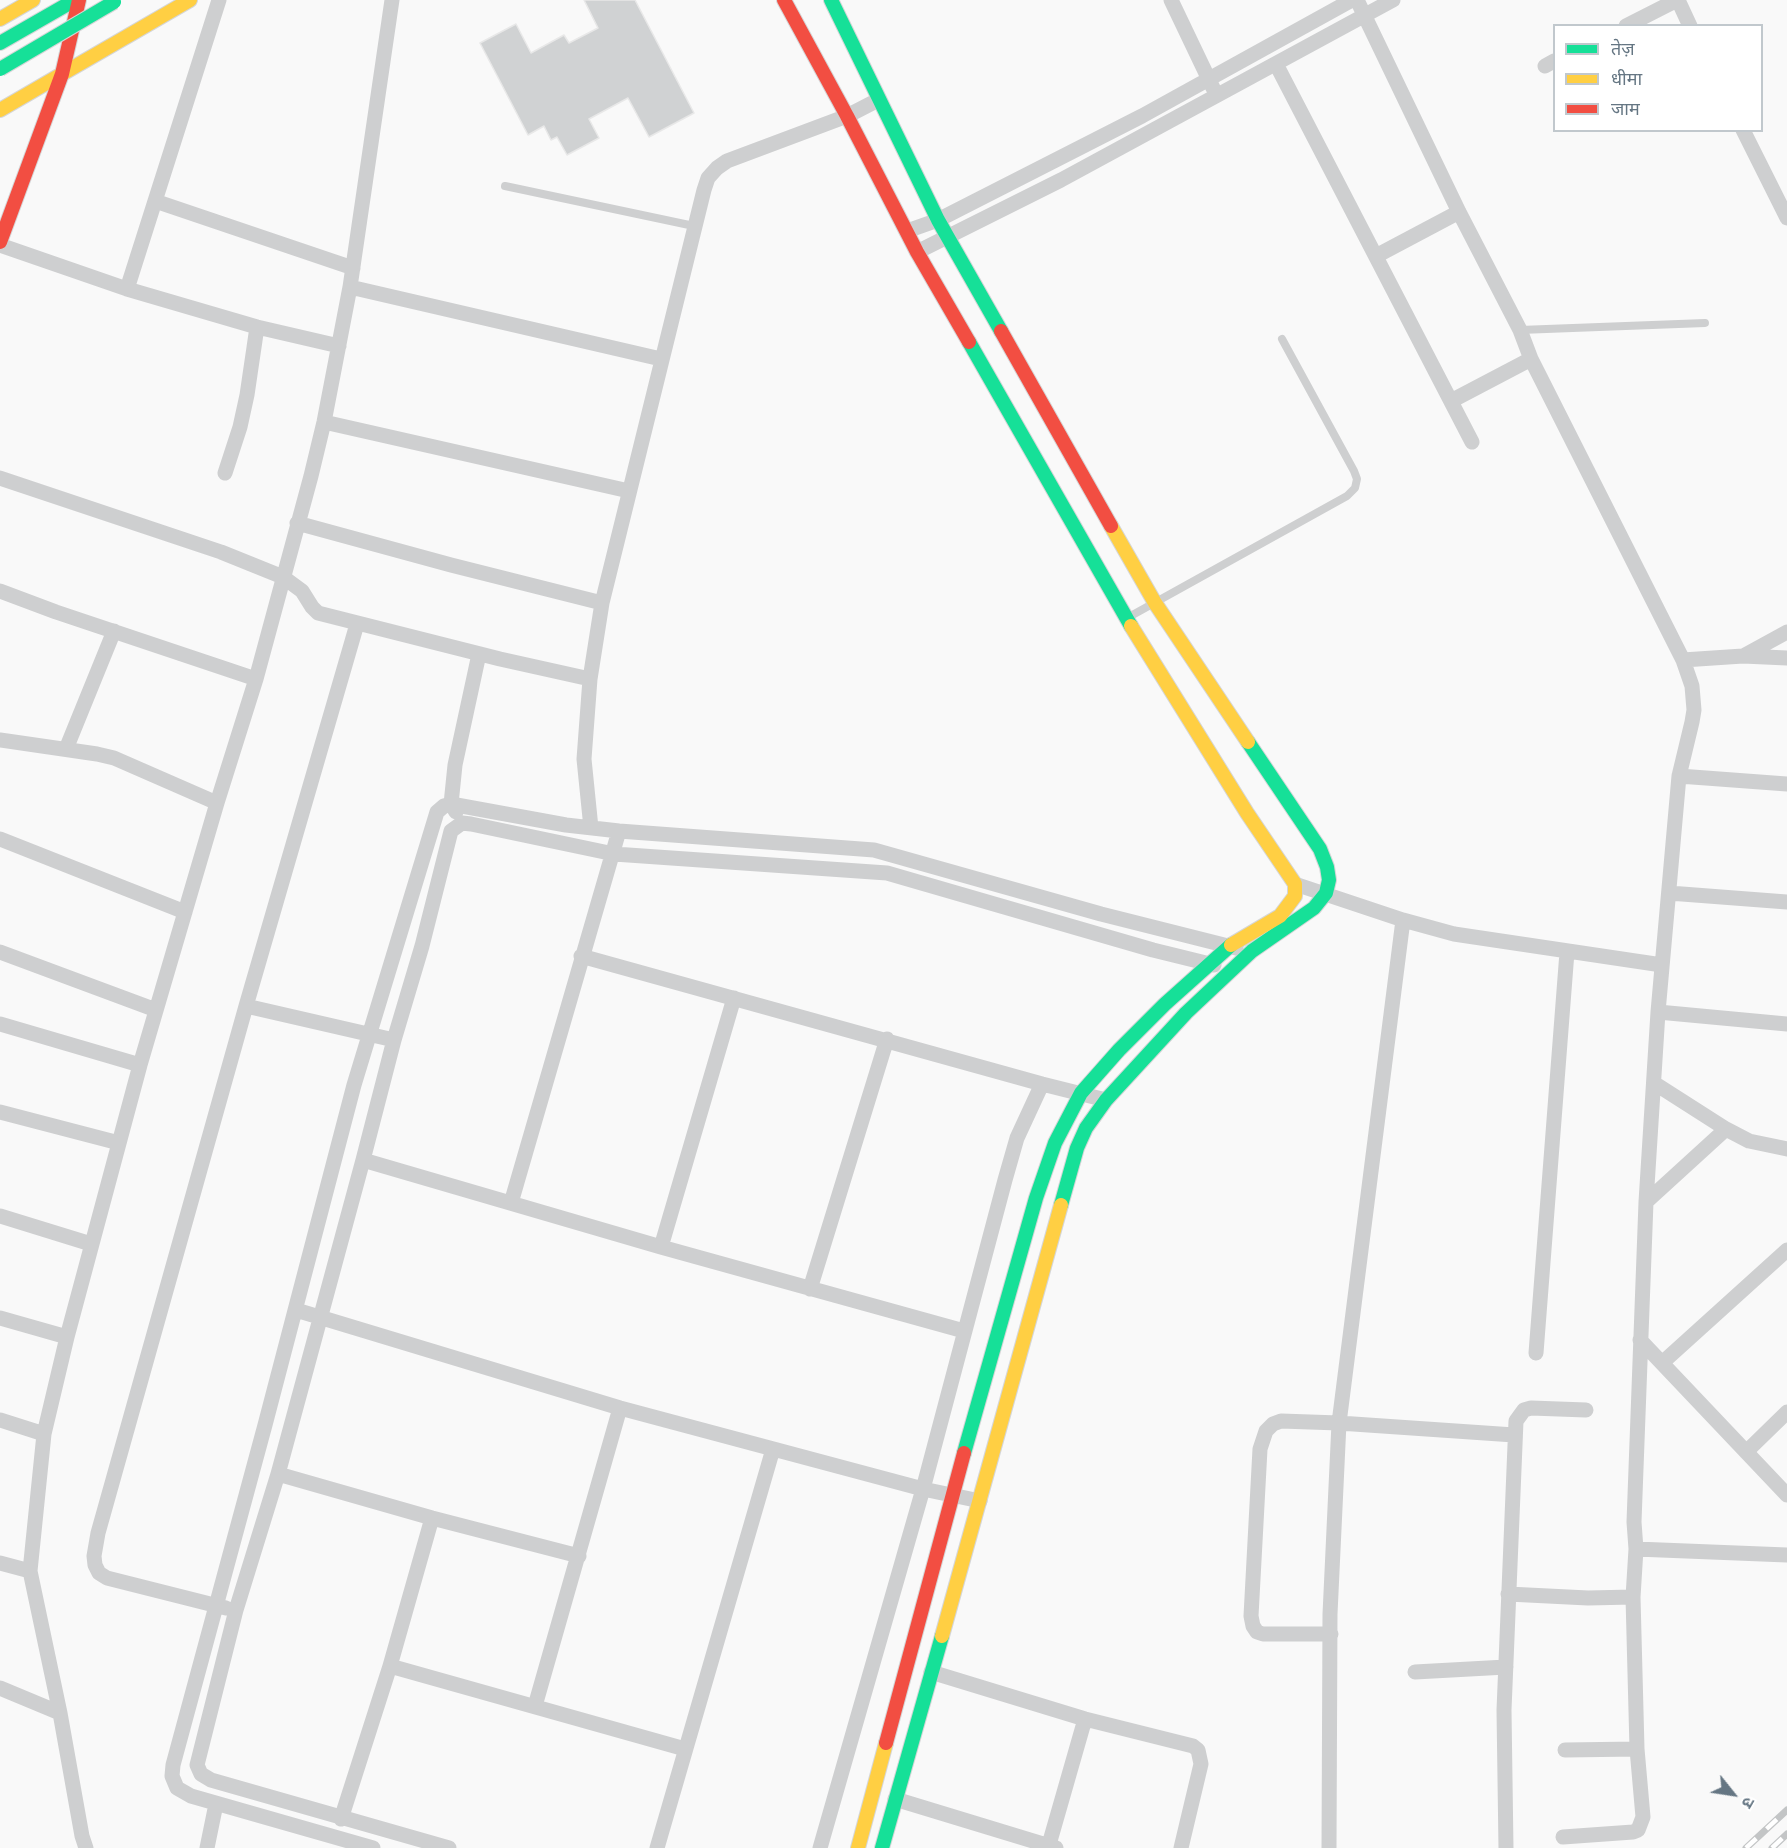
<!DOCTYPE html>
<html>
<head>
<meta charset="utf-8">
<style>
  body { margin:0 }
  #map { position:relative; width:1787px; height:1848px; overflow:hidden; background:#f9f9f9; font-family:Barlow,"Noto Sans Devanagari",sans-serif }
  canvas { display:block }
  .legend { position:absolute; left:1553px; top:24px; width:210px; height:108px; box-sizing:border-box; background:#fff; border:2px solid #c1c8cd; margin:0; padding:8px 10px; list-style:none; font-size:18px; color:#657683 }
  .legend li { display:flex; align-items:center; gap:12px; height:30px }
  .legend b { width:30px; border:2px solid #c1c8cd }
  .north { position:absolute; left:1703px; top:1764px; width:60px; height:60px; -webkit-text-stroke:4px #fff; paint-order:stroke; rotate:120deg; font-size:16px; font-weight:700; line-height:24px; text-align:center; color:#657683 }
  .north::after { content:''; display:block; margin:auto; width:21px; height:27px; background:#657683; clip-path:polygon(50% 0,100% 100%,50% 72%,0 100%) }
</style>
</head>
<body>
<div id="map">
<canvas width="1787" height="1848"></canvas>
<ul class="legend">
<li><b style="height:8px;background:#16e098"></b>तेज़</li>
<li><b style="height:8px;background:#ffcf43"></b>धीमा</li>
<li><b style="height:8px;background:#f24e42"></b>जाम</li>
</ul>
<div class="north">उ</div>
</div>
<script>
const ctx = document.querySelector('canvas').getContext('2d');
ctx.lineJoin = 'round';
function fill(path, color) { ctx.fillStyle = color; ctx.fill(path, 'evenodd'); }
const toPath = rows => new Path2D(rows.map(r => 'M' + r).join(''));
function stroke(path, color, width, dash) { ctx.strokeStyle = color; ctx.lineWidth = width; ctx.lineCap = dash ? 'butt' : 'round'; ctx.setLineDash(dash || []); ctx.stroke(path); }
const building = toPath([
  [584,0,635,0,694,113,649,137,628,98,589,119,599,138,567,155,557,137,551,140,544,126,528,135,480,43,516,24,531,53,564,35,569,43,598,28,584,0]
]);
fill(building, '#d0d2d3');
stroke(building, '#e8e8e8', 1.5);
const fast = toPath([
  [831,0,938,220,1001,331],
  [0,43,75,0],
  [969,342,1131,626],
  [1061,1205,1077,1148,1086,1128,1106,1100,1186,1013,1252,951,1314,908,1326,893,1329,880,1327,867,1320,849,1248,742],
  [964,1453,1036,1198,1055,1143,1081,1093,1119,1050,1165,1004,1231,945],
  [882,1848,942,1636]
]);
const slow = toPath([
  [0,19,33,0],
  [62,74,190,0],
  [0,110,62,74],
  [1111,526,1155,603,1248,742],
  [1131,626,1247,813,1295,884,1295,896,1280,916,1231,945],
  [942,1636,1061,1205],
  [858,1848,886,1743]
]);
const jam = toPath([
  [784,0,847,116,917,252,969,342],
  [0,242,62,74,79,0],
  [1001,331,1111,526],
  [886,1743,964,1453]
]);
stroke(fast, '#d5d6d7', 16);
stroke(slow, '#d5d6d7', 16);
stroke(jam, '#d5d6d7', 16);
stroke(toPath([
  [505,186,694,226],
  [1520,330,1705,323],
  [1127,618,1347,496,1355,488,1357,479,1354,471,1282,339]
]), '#cecfd0', 8);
stroke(toPath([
  [392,0,350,287,661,359],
  [1171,0,1213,88],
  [1357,0,1459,212,1520,330,1531,359,1683,660,1692,686,1694,710,1692,722,1679,776,1658,1012,1646,1202,1634,1522,1636,1549,1633,1597,1637,1749,1643,1817,1638,1830,1633,1832,1563,1837],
  [1678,0,1690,26],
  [1626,26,1677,0],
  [1276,64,1472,442],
  [1545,66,1554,61],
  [1743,130,1787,218],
  [155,201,353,268],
  [907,231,938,220,1142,116,1352,0],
  [0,245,127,289,257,327,339,346],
  [917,252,1061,180,1393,0],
  [1376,256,1459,212],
  [127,289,219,0],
  [1451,401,1531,359],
  [324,422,629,491],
  [225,473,240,427,247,395,257,327],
  [0,478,221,552,283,577,302,591,312,607,318,613,500,659,590,679],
  [297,523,451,565,602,603],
  [0,591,56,612,256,679],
  [1745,655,1787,632],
  [1683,660,1743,656,1787,658],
  [0,740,97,754,114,758,217,803],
  [66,749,114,631],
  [1679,776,1787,784],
  [456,812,451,804,455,765,479,654],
  [591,828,584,759,590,679,602,603,704,190,708,178,717,168,727,161,847,116,878,100],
  [0,839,185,912],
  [1295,884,1403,920,1454,934,1662,965],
  [1669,893,1787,902],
  [0,952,156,1010],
  [581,956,1042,1084,1106,1100],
  [246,1006,394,1040],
  [1658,1012,1787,1024],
  [0,1024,140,1065],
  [1654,1083,1726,1129,1749,1141,1787,1149],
  [0,1112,119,1143],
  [363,1160,661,1247,964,1331],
  [1646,1202,1726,1129],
  [511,1203,619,831],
  [0,1216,91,1244],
  [661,1247,734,998],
  [810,1289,887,1039],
  [296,1310,620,1408,923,1489,980,1501],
  [0,1318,67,1337],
  [1640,1340,1787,1495],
  [1536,1353,1567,952],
  [1662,1363,1787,1250],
  [0,1420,44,1434],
  [1746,1452,1787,1412],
  [278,1474,432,1518,579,1556],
  [1636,1549,1787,1555],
  [0,1563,30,1571],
  [1508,1594,1588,1598,1633,1597],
  [226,1608,107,1578,99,1573,95,1565,94,1556,98,1533,246,1006,357,624],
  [1331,1634,1263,1634,1257,1632,1253,1626,1251,1616,1260,1449,1266,1431,1273,1424,1281,1421,1339,1423,1514,1435],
  [390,1666,685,1749],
  [931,1672,1085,1719,1193,1746,1198,1750,1201,1764,1181,1848],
  [1415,1672,1506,1667],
  [0,1688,60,1713],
  [535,1706,620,1408],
  [1565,1750,1637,1749],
  [895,1799,1056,1848],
  [341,1819,390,1666,432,1518],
  [86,1848,82,1836,60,1713,30,1571,44,1434,67,1337,140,1065,217,803,256,679,311,476,324,422,350,287],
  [207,1848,216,1804],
  [373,1848,191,1796,177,1788,172,1776,173,1765,265,1425,354,1085,437,812,444,806,451,804,566,825,619,831,874,850,1101,914,1236,948],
  [449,1848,211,1780,201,1774,197,1765,236,1610,278,1474,363,1160,394,1040,422,946,451,831,462,823,471,824,614,854,887,873,1153,950,1214,965],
  [657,1848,773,1449],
  [820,1848,923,1489,1005,1180,1017,1138,1042,1084],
  [1048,1848,1085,1719],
  [1329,1848,1330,1614,1339,1423,1403,920],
  [1506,1848,1504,1710,1516,1421,1524,1410,1531,1408,1586,1410]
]), '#cecfd0', 15);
stroke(fast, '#16e098', 14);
stroke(slow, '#ffcf43', 14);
stroke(jam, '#f24e42', 14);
const rail = toPath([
  [1746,1848,1787,1810],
  [1772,1848,1787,1834]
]);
stroke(rail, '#c3c5c6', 7);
stroke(rail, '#fff', 4.5, [14]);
const fastBridge = toPath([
  [0,69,114,2]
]);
stroke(fastBridge, '#d5d6d7', 16, []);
stroke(fastBridge, '#16e098', 14);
</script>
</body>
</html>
